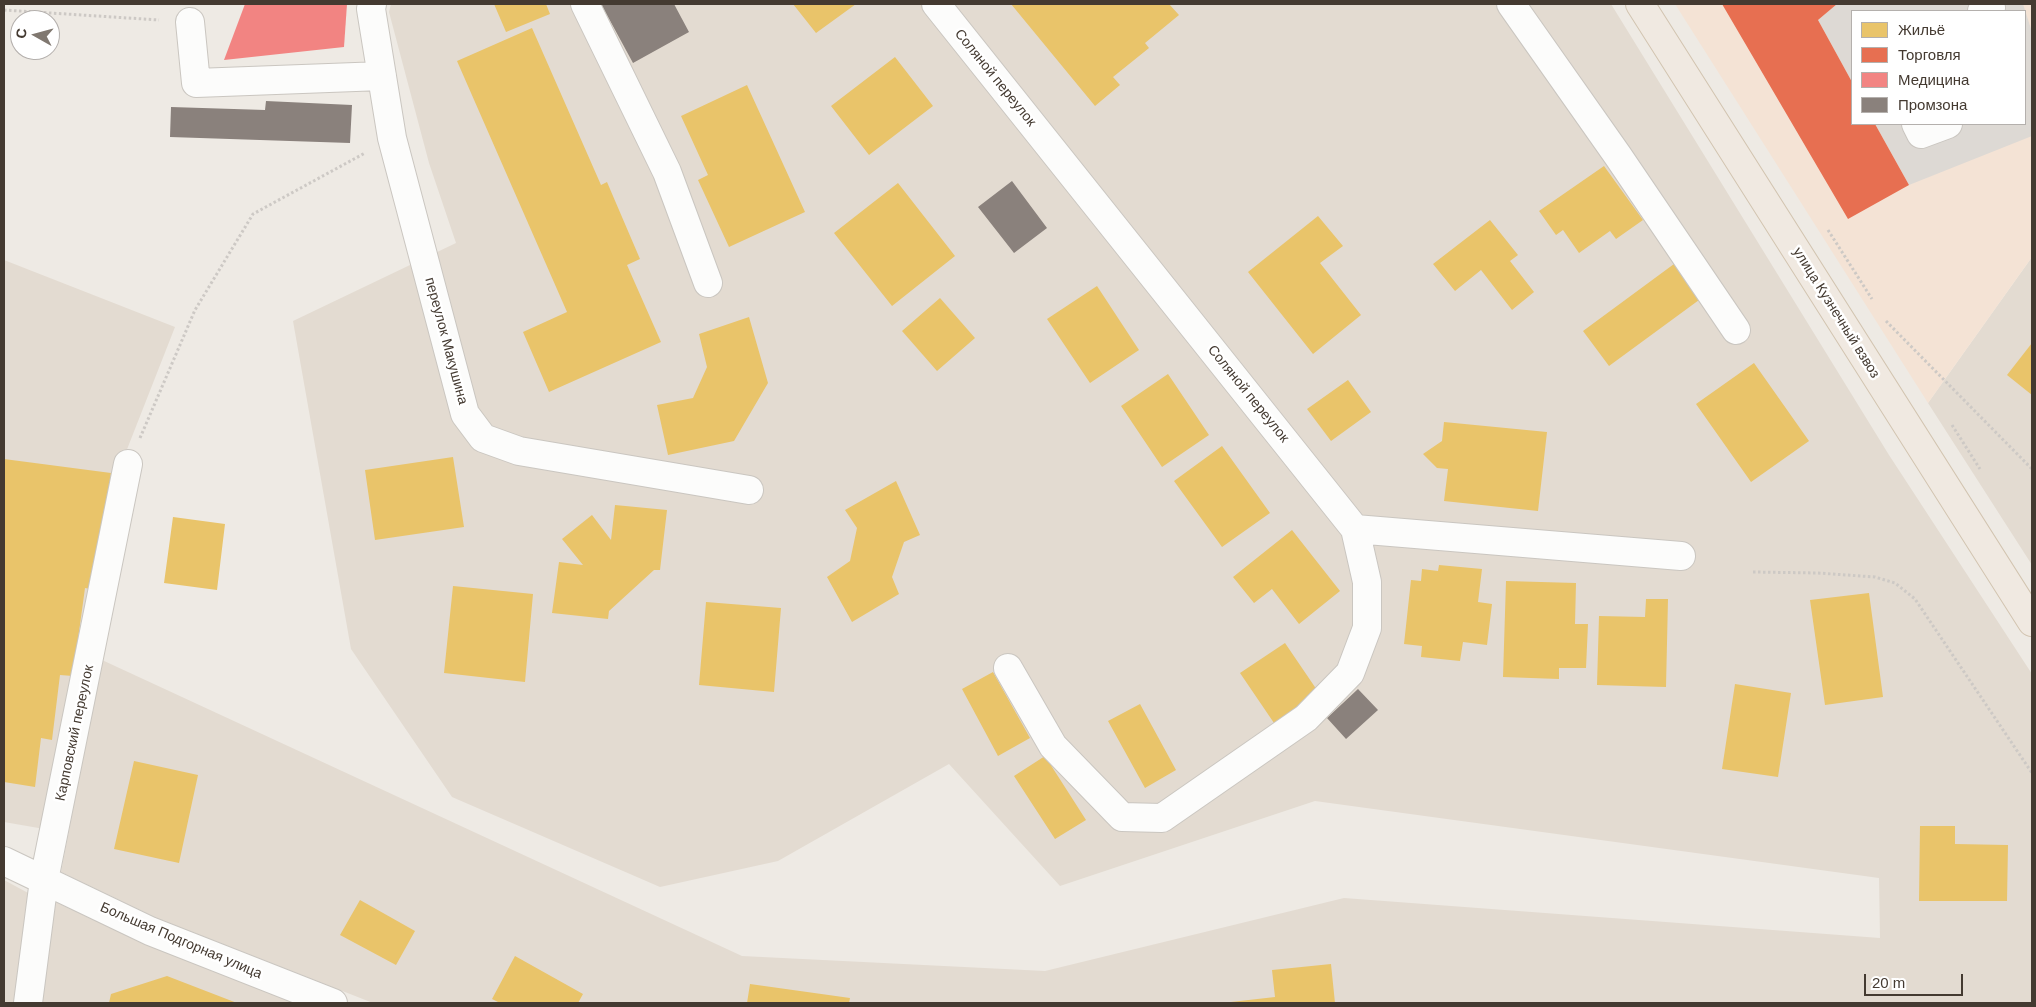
<!DOCTYPE html>
<html>
<head>
<meta charset="utf-8">
<style>
  body { margin:0 }
  #map { position:relative; width:2036px; height:1007px; overflow:hidden; background:#eeeae4; font-family:Helvetica,sans-serif }
  canvas { display:block }
  .frame { position:absolute; inset:0; border:5px solid #443a31; pointer-events:none }
  .legend { position:absolute; left:1851px; top:10px; width:175px; height:115px; box-sizing:border-box; background:#fff; border:1px solid #b4b0ad; margin:0; padding:6px 9px; list-style:none; font-size:15px; color:#443a31 }
  .legend li { display:flex; align-items:center; gap:10px; height:25px }
  .legend b { width:25px; border:1px solid #b4b0ad }
  .north { position:absolute; left:10px; top:10px; width:50px; height:50px; box-sizing:border-box; background:#fff; border:1px solid #b4b0ad; border-radius:50%; rotate:277deg; font-size:14px; font-weight:700; line-height:20px; text-align:center; color:#443a31 }
  .north::after { content:''; display:block; margin:auto; width:18px; height:22px; background:#807870; clip-path:polygon(50% 0,100% 100%,50% 72%,0 100%) }
  .scale { position:absolute; left:1864px; top:974px; width:99px; height:22px; box-sizing:border-box; border:2px solid #443a31; border-top:0; padding-left:6px; font-size:15px; line-height:18px; white-space:nowrap; color:#443a31; -webkit-text-stroke:4px #fff; paint-order:stroke }
</style>
</head>
<body>
<div id="map">
<canvas width="2036" height="1007"></canvas>
<div class="frame"></div>
<ul class="legend">
<li><b style="height:14px;background:#e9c46a"></b>Жильё</li>
<li><b style="height:14px;background:#e76f51"></b>Торговля</li>
<li><b style="height:14px;background:#f28482"></b>Медицина</li>
<li><b style="height:14px;background:#8a817c"></b>Промзона</li>
</ul>
<div class="north">С</div>
<div class="scale">20 m</div>
</div>
<script>
const ctx = document.querySelector('canvas').getContext('2d');
ctx.lineJoin = 'round';
function fill(path, color) { ctx.fillStyle = color; ctx.fill(path, 'evenodd'); }
const toPath = rows => new Path2D(rows.map(r => 'M' + r).join(''));
function stroke(path, color, width, dash) { ctx.strokeStyle = color; ctx.lineWidth = width; ctx.lineCap = dash ? 'butt' : 'round'; ctx.setLineDash(dash || []); ctx.stroke(path); }
function write(font, color, halo, rows, align = 'center') {
  ctx.font = font + ' Helvetica,sans-serif'; ctx.lineWidth = 5; ctx.setLineDash([]); ctx.textBaseline = 'middle'; ctx.strokeStyle = halo; ctx.fillStyle = color; for (const [text, x, y, turn = 0] of rows) {
    ctx.save(); ctx.translate(x, y); ctx.rotate((+turn || 0) * Math.PI / 180); ctx.textAlign = isNaN(turn) ? turn : align; if (halo) ctx.strokeText(text, 0, 0); ctx.fillText(text, 0, 0); ctx.restore();
  }
}
fill(toPath([
  [391,4,1611,4,1889,455,2032,674,2032,1003,373,1003,159,919,61,872,102,660,742,956,1045,971,1344,898,1880,938,1879,878,1315,801,1060,886,949,764,778,861,660,887,452,797,351,649,293,321,456,243,429,163,389,12],
  [2032,257,2032,565,1928,403],
  [4,260,175,327,124,457,50,830,4,822],
  [4,880,30,894,15,1003,4,1003],
  [55,902,146,944,296,1003,42,1003]
]), '#e3dbd1');
fill(toPath([
  [1675,4,2032,4,2032,257,1928,403],
  [1852,11,2025,11,2025,124,1852,124]
]), '#f4e3d5');
fill(toPath([
  [1837,4,2023,4,2032,32,2032,136,1909,185,1875,124,2025,124,2025,11,1852,11,1852,82,1818,20]
]), '#ddd9d4');
fill(toPath([
  [494,4,546,4,550,14,506,32],
  [793,4,856,4,816,33],
  [1011,4,1169,4,1179,15,1145,43,1149,48,1113,77,1120,85,1095,106],
  [532,28,601,185,607,182,640,259,627,265,661,342,549,392,523,332,567,312,457,61],
  [895,57,933,106,869,155,831,106],
  [747,85,805,212,729,247,698,180,708,175,681,116],
  [1604,166,1643,220,1616,239,1610,231,1579,253,1563,230,1556,235,1539,211],
  [898,183,955,256,892,306,834,233],
  [1318,216,1343,246,1320,263,1361,315,1313,354,1248,272],
  [1490,220,1518,255,1510,261,1534,292,1512,310,1481,270,1455,291,1433,264],
  [1674,264,1699,300,1609,366,1583,331],
  [1097,286,1139,350,1090,383,1047,319],
  [940,298,975,338,937,371,902,331],
  [749,317,768,383,734,441,668,455,657,405,693,398,707,367,699,334],
  [2032,343,2032,395,2007,375],
  [1754,363,1809,441,1751,482,1696,404],
  [1168,374,1209,435,1162,467,1121,406],
  [1348,380,1371,412,1331,441,1307,409],
  [1444,422,1547,432,1538,511,1444,501,1448,469,1437,468,1423,454,1442,441],
  [1222,446,1270,513,1222,547,1174,481],
  [453,457,464,527,375,540,365,470],
  [4,459,111,473,96,590,85,588,73,676,60,675,52,740,41,738,35,787,4,782],
  [896,481,920,535,904,542,892,577,899,594,852,622,827,577,850,561,857,528,845,510],
  [615,505,667,510,660,570,654,570,609,611,608,619,552,613,559,562,583,565,562,539,592,515,611,540],
  [173,517,225,524,217,590,164,583],
  [1292,530,1340,591,1299,624,1272,589,1254,603,1233,577],
  [1439,565,1482,569,1478,602,1492,604,1487,645,1463,642,1460,661,1421,657,1422,646,1404,644,1411,580,1421,581,1422,569,1438,571],
  [1506,581,1576,583,1575,624,1588,624,1586,668,1559,668,1559,679,1503,677],
  [453,586,533,594,525,682,444,673],
  [1869,593,1883,697,1825,705,1810,600],
  [1646,599,1668,599,1666,687,1597,685,1599,616,1645,617],
  [706,602,781,608,774,692,699,685],
  [1285,643,1319,693,1274,723,1240,673],
  [993,672,1030,738,998,756,962,689],
  [1735,684,1791,693,1778,777,1722,769],
  [1140,704,1176,770,1145,788,1108,721],
  [1045,756,1086,820,1055,839,1014,776],
  [134,761,198,775,179,863,114,849],
  [1920,826,1955,826,1955,844,2008,845,2007,901,1919,901],
  [360,900,415,931,396,965,340,935],
  [515,956,583,994,578,1003,500,1003,492,999],
  [1331,964,1335,1003,1222,1003,1275,997,1272,970],
  [167,976,237,1003,109,1003,111,994],
  [750,984,850,998,849,1003,747,1003]
]), '#e9c46a');
fill(toPath([
  [1722,4,1837,4,1818,20,1852,82,1852,124,1875,124,1909,185,1848,219]
]), '#e76f51');
fill(toPath([
  [245,4,347,4,344,47,224,60]
]), '#f28482');
fill(toPath([
  [601,4,674,4,689,32,633,63],
  [266,101,352,105,350,143,170,137,171,107,265,110],
  [1012,181,1047,228,1014,253,978,207],
  [1358,689,1378,710,1346,739,1327,718]
]), '#8a817c');
const minor = toPath([
  [372,4,371,9,392,138,465,414,483,438,519,451,749,490],
  [585,4,667,172,708,283],
  [936,4,1355,529,1681,556],
  [1511,4,1618,156,1736,330],
  [1982,11,1991,8],
  [190,22,196,83,382,76],
  [1916,124,1921,134,1948,124],
  [1008,668,1053,746,1122,817,1162,818,1306,718,1350,673,1367,628,1367,582,1355,529],
  [4,861,150,931,333,1003],
  [28,1003,44,880,128,464]
]);
const major = toPath([
  [1640,4,2032,622]
]);
stroke(minor, '#cac6c0', 30);
stroke(major, '#d2c4b0', 30);
stroke(toPath([
  [4,10,159,20],
  [1828,230,1872,299],
  [1886,321,2032,469],
  [1952,425,1980,469],
  [140,438,195,310,253,214,365,153],
  [1753,572,1818,573,1875,577,1895,583,1915,599,2032,773]
]), '#cdc9c5', 3, [2.5, 2.5]);
stroke(minor, '#fcfcfb', 28);
stroke(major, '#f0e9e1', 28);
write('14px', '#443a31', '#fff', [
  ["Соляной переулок",995,78,51],
  ["улица Кузнечный взвоз",1836,313,58],
  ["переулок Макушина",446,341,75],
  ["Соляной переулок",1248,394,51],
  ["Карповский переулок",75,733,-78],
  ["Большая Подгорная улица",181,941,23]
]);
</script>
</body>
</html>
